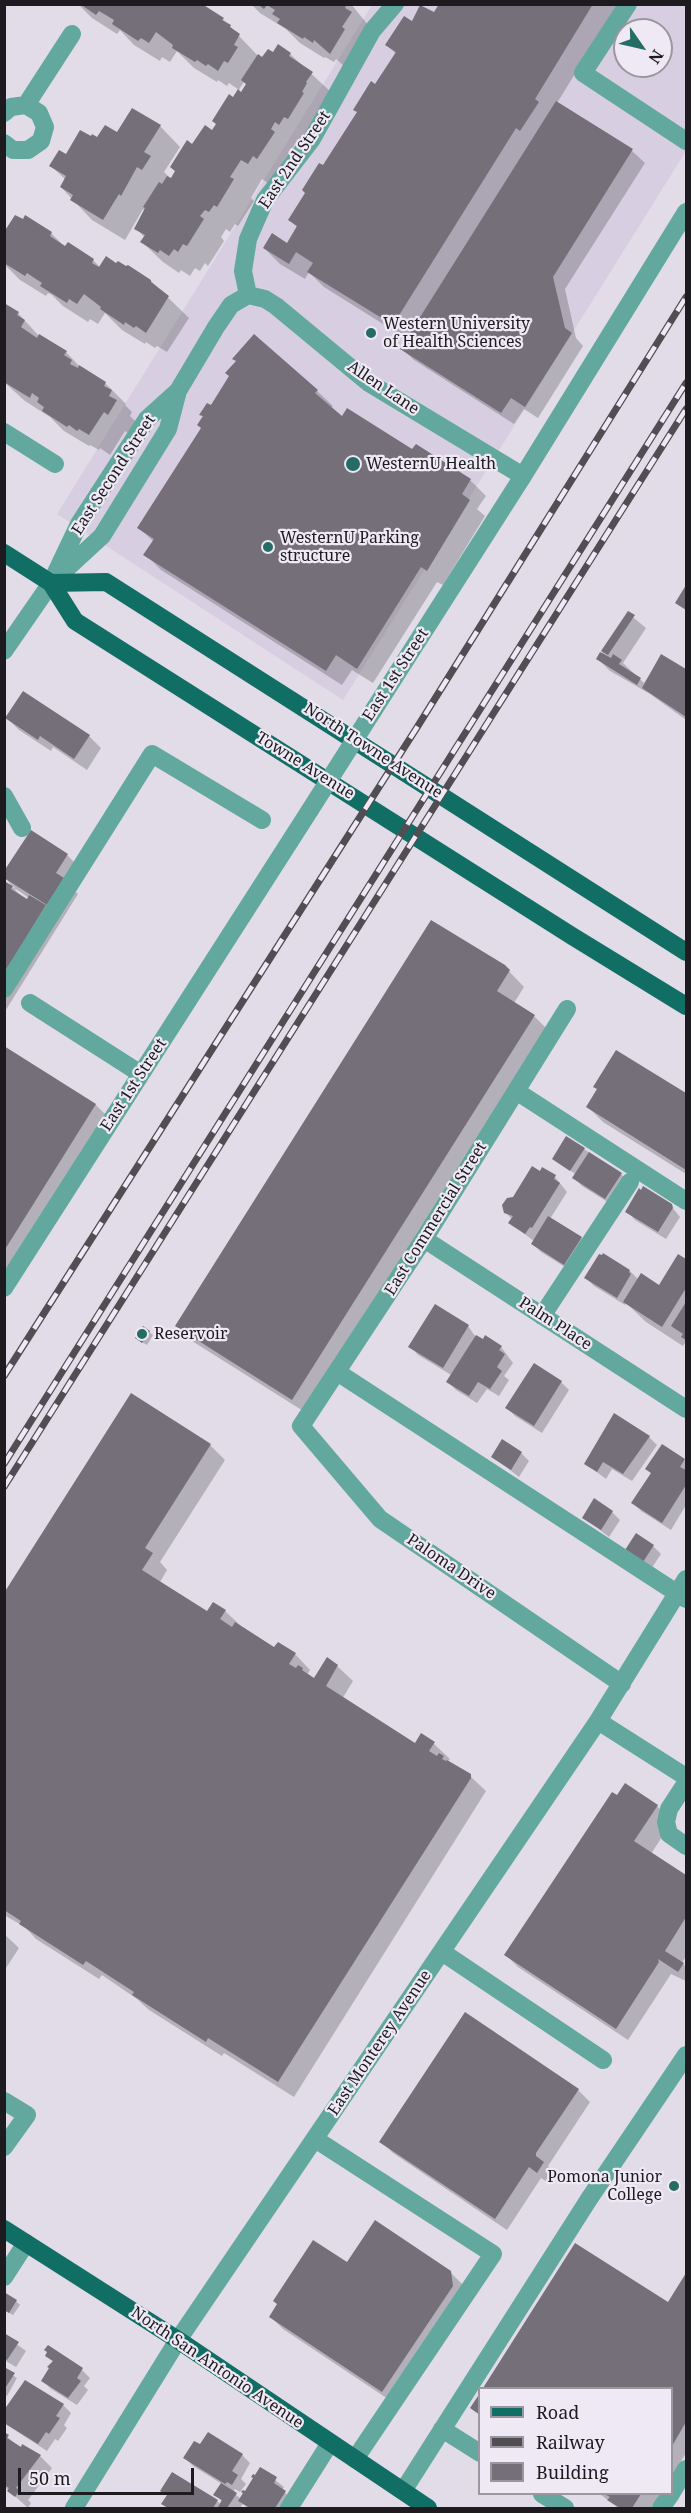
<!DOCTYPE html>
<html>
<head>
<meta charset="utf-8">
<style>
  body { margin:0 }
  #map { position:relative; width:691px; height:2513px; overflow:hidden; background:#e1dce8; font-family:"Noto Serif",serif }
  canvas { display:block }
  .frame { position:absolute; inset:0; border:6px solid #1d1b1f; pointer-events:none }
  .legend { position:absolute; left:478px; top:2387px; width:195px; height:108px; box-sizing:border-box; background:#eee9f5; border:2px solid #9a979f; margin:0; padding:8px 10px; list-style:none; font-size:18px; color:#1d1b1f }
  .legend li { display:flex; align-items:center; gap:12px; height:30px }
  .legend b { width:30px; border:2px solid #9a979f }
  .north { position:absolute; left:613px; top:18px; width:60px; height:60px; box-sizing:border-box; background:#eee9f5; border:2px solid #9a979f; border-radius:50%; rotate:124deg; font-size:16px; font-weight:700; line-height:24px; text-align:center; color:#1d1b1f }
  .north::after { content:''; display:block; margin:auto; width:21px; height:27px; background:#256d64; clip-path:polygon(50% 0,100% 100%,50% 72%,0 100%) }
  .scale { position:absolute; left:18px; top:2468px; width:176px; height:27px; box-sizing:border-box; border:3px solid #1d1b1f; border-top:0; padding-left:8px; font-size:18px; line-height:21px; white-space:nowrap; color:#1d1b1f; -webkit-text-stroke:4px #eee9f5; paint-order:stroke }
</style>
</head>
<body>
<div id="map">
<canvas width="691" height="2513"></canvas>
<div class="frame"></div>
<ul class="legend">
<li><b style="height:8px;background:#116e64"></b>Road</li>
<li><b style="height:8px;background:#504d53"></b>Railway</li>
<li><b style="height:16px;background:#746f79"></b>Building</li>
</ul>
<div class="north">N</div>
<div class="scale">50 m</div>
</div>
<script>
const ctx = document.querySelector('canvas').getContext('2d');
ctx.lineJoin = 'round';
function fill(path, color) { ctx.fillStyle = color; ctx.fill(path, 'evenodd'); }
const toPath = rows => new Path2D(rows.map(r => 'M' + r).join(''));
function stroke(path, color, width, dash) { ctx.strokeStyle = color; ctx.lineWidth = width; ctx.lineCap = dash ? 'butt' : 'round'; ctx.setLineDash(dash || []); ctx.stroke(path); }
function write(font, color, halo, rows, align = 'center') {
  ctx.font = font + ' "Noto Serif",serif'; ctx.lineWidth = 4.5; ctx.setLineDash([]); ctx.textBaseline = 'middle'; ctx.strokeStyle = halo; ctx.fillStyle = color; for (const [text, x, y, turn = 0] of rows) {
    ctx.save(); ctx.translate(x, y); ctx.rotate((+turn || 0) * Math.PI / 180); ctx.textAlign = isNaN(turn) ? turn : align; if (halo) ctx.strokeText(text, 0, 0); ctx.fillText(text, 0, 0); ctx.restore();
  }
}
fill(toPath([
  [372,5,686,5,686,151,343,700,57,514],
  [625,30,661,30,661,66,625,66]
]), '#d7cfe1');
fill(toPath([
  [78,4,200,5,223,19,259,57,263,59,273,54,278,46,290,54,333,94,300,144,296,142,291,150,294,154,269,184,262,179,251,198,254,201,238,226,235,224,230,232,226,229,221,237,224,241,208,266,205,263,200,271,195,268,190,276,181,270,179,273,163,262,142,242,145,238,136,228,145,211,143,209,125,240,92,220,72,199,61,187,66,180,51,166,98,139,160,126,180,147,164,172,172,180,193,146,213,132,239,90,229,83,227,86,218,80,217,82,194,68,177,51,170,62,162,57,160,61,134,45,120,30,117,34,92,18],
  [244,82,247,85,242,94,238,91],
  [251,4,351,4,368,25,352,73,336,59,334,62,325,57,324,58,300,43,286,29,260,13],
  [441,4,618,4,557,103,632,151,645,163,565,289,576,338,583,346,538,418,524,409,514,424,414,360,401,348,407,339,324,287,309,272,305,279,280,264,264,248,288,245,298,228,290,220,397,55,387,45,413,23,435,14],
  [51,233,66,248,93,260,101,268,151,281,189,318,167,352,157,346,155,348,146,342,145,344,122,330,105,313,98,324,90,319,88,322,63,306,52,295,48,293,46,296,20,280,4,264,4,234],
  [4,305,18,313,38,335,66,352,81,368,105,383,126,404,125,405,132,412,130,416,136,422,129,434,125,431,110,455,100,448,99,450,90,445,89,446,64,431,50,417,25,401,4,382],
  [317,391,333,406,330,408,342,419,413,451,416,446,470,480,486,496,477,509,485,516,443,585,437,582,373,683,352,670,342,685,161,570,145,554,154,542,139,528,202,428,204,417,201,415,211,407],
  [628,613,646,628,623,663,644,683,661,656,686,671,686,720,650,694,610,671,598,659],
  [7,718,89,736,101,748,87,770,53,747,51,751,19,730],
  [67,855,83,871,72,888,78,894,4,1013,4,883,16,889,4,877],
  [16,889,29,898,27,901,15,890],
  [504,966,524,987,514,1003,534,1016,550,1032,308,1414,192,1341,176,1326],
  [4,1048,96,1105,108,1117,4,1282],
  [617,1052,686,1096,686,1174,603,1122,588,1107],
  [584,1149,621,1174,629,1182,614,1206,582,1186,574,1178,577,1175,557,1162],
  [543,1169,555,1177,567,1192,550,1219,581,1238,589,1246,573,1272,541,1252,533,1244,534,1241,510,1223,512,1219,505,1212,514,1198],
  [671,1206,680,1217,666,1239,635,1220,627,1211],
  [679,1256,686,1261,686,1341,683,1346,646,1322,626,1303,625,1305,594,1286,586,1278,630,1271,639,1280,659,1287],
  [468,1326,475,1336,501,1347,513,1363,504,1376,509,1380,499,1396,487,1389,477,1403,456,1390,448,1382,453,1376,418,1355,410,1346],
  [149,1332,153,1335,147,1345,140,1341],
  [561,1382,569,1390,542,1433,515,1416,507,1408],
  [649,1437,657,1445,632,1481,612,1469,606,1479,586,1464],
  [210,1445,225,1460,160,1562,167,1570,160,1582,208,1613,225,1611,241,1626,275,1649,295,1654,310,1670,307,1675,314,1680,337,1666,353,1681,342,1699,415,1745,421,1735,434,1744,450,1759,448,1761,470,1776,486,1791,294,2097,224,2053,222,2056,149,2010,137,1999,102,1975,99,1979,36,1939,25,1927,4,1915,4,1596],
  [521,1453,529,1461,519,1477,493,1457],
  [684,1460,686,1462,686,1505,671,1530,641,1511,633,1503,652,1474,647,1469],
  [612,1512,620,1520,609,1537,583,1517],
  [653,1546,661,1554,651,1569,635,1558],
  [657,1806,672,1821,651,1854,686,1877,686,1956,682,1963,686,1967,686,1981,671,1974,628,2040,518,1967,506,1955],
  [4,1934,19,1948,4,1971],
  [578,2090,590,2102,548,2166,555,2175,550,2184,541,2178,507,2230,393,2153,381,2141],
  [575,2245,669,2304,686,2276,686,2453,672,2476,672,2388,484,2388],
  [347,2264,450,2272,463,2285,394,2403,283,2329,271,2317],
  [16,2301,20,2305,13,2315,4,2310],
  [4,2335,26,2351,16,2367,4,2360],
  [46,2355,82,2370,90,2378,84,2386,88,2390,77,2405,51,2389,43,2381,53,2362],
  [4,2370,17,2378,7,2396,4,2394],
  [63,2405,71,2413,64,2425,67,2428,58,2441,55,2439,47,2451,4,2423],
  [4,2434,21,2449,40,2456,52,2468,28,2500,31,2503,28,2508,4,2486],
  [242,2455,250,2463,241,2479,246,2484,240,2492,235,2489,233,2492,241,2499,261,2469,284,2487,282,2490,293,2500,288,2508,248,2508,243,2504,240,2508,168,2508,163,2504,168,2496,162,2490,217,2501,221,2504,222,2502,215,2494,222,2484,193,2466,185,2458],
  [600,2494,661,2494,651,2508,618,2508]
]), '#0003');
fill(toPath([
  [80,4,202,4,224,18,222,20,231,25,230,27,240,34,234,45,238,47,228,63,224,61,218,71,208,64,206,66,197,60,195,62,172,48,173,45,156,32,149,43,141,38,138,41,112,24,114,20,99,11,96,15],
  [257,4,347,4,345,8,352,12,342,27,345,29,330,54,314,40,313,43,304,37,303,39,277,23,280,19,272,14,275,10,267,5,264,9],
  [439,4,593,4,535,99,539,102,520,131,516,128,393,325,307,272,313,263,296,252,289,264,263,248,272,233,287,243,297,226,288,220,305,193,302,190,319,163,323,165,357,112,353,110,371,81,375,84,396,52,385,45,404,16,412,21,420,5,434,12],
  [278,44,291,53,289,56,313,72,306,82,307,83,302,92,304,93,288,119,284,117,279,125,275,122,271,129,275,132,257,159,253,156,248,164,241,160,230,177,234,179,217,207,214,205,209,212,205,210,200,216,204,219,187,246,183,244,178,252,174,249,169,256,160,250,158,253,140,242,145,235,134,229,145,208,143,207,159,182,162,184,167,176,171,178,175,171,170,167,187,140,192,144,205,125,212,130,216,124,212,121,229,94,233,97,238,89,241,92,246,84,241,80,258,54,262,57,268,49,273,52],
  [556,101,633,149,553,277,565,328,572,333,525,407,511,398,501,413,400,349],
  [132,108,161,125,144,152,151,156,142,170,137,167,121,196,119,194,103,220,70,200,73,195,60,187,66,176,49,166,59,150,66,154,80,130,91,136,92,134,97,137,105,125,117,132],
  [15,215,23,219,25,215,52,232,50,236,65,246,68,242,94,259,92,263,99,267,106,256,116,263,118,261,126,266,128,265,151,280,151,282,169,296,146,333,136,326,134,328,125,322,124,325,100,309,101,307,84,294,77,304,69,299,67,303,40,286,42,283,27,273,25,276,4,263,4,232],
  [4,303,19,312,17,315,25,320,21,327,37,338,39,334,67,351,64,355,72,360,70,364,78,368,79,365,106,382,104,386,112,390,109,396,117,400,108,415,104,412,89,435,79,429,77,431,69,425,67,427,42,411,44,407,37,402,39,398,32,393,30,398,4,382],
  [254,334,318,390,315,393,342,416,347,408,412,449,416,444,471,479,462,494,470,500,427,571,421,567,357,669,336,655,326,671,143,555,154,539,137,528,201,428,197,425,203,416,199,415,207,403,211,405,229,376,225,373,236,361,232,359],
  [686,585,686,610,675,603],
  [628,611,635,615,608,655,601,651],
  [600,652,611,658,613,654,622,660,619,664,641,678,637,685,596,659],
  [661,654,686,669,686,717,642,688],
  [23,691,90,735,74,759,40,736,38,740,5,718],
  [31,830,68,854,56,873,64,878,47,905,4,878,4,871],
  [4,881,13,886,11,889,27,899,29,895,46,905,4,974],
  [431,920,505,965,510,970,497,991,535,1015,292,1400,175,1326],
  [4,1046,96,1104,4,1251],
  [616,1050,686,1093,686,1170,586,1107,597,1089,593,1087],
  [566,1136,585,1148,570,1171,552,1159],
  [589,1152,622,1173,605,1199,572,1178],
  [532,1166,540,1171,542,1167,556,1175,554,1179,560,1183,532,1228,530,1227,525,1234,508,1223,513,1216,504,1213,502,1205,507,1198,513,1197],
  [643,1186,672,1204,673,1208,658,1232,625,1212,639,1188,641,1190],
  [548,1216,582,1237,564,1265,531,1244],
  [603,1253,630,1270,629,1272,631,1274,617,1298,584,1278,599,1254,602,1255],
  [678,1254,686,1259,686,1288,662,1327,623,1302,641,1273,659,1285],
  [686,1302,686,1340,681,1337,683,1334,671,1326],
  [435,1304,469,1325,443,1368,408,1347],
  [143,1326,150,1331,142,1343,135,1338],
  [476,1335,483,1339,485,1335,502,1346,499,1350,505,1354,497,1367,502,1371,490,1389,478,1382,469,1396,446,1382],
  [534,1363,562,1381,534,1426,505,1408],
  [131,1393,211,1444,145,1548,153,1553,142,1570,207,1611,213,1602,226,1610,220,1619,232,1627,235,1622,274,1647,278,1642,296,1653,289,1664,296,1668,298,1665,303,1668,302,1670,314,1678,327,1657,338,1665,326,1686,415,1743,421,1733,435,1742,429,1751,437,1756,439,1753,444,1756,442,1759,446,1761,447,1760,471,1774,471,1778,278,2082,208,2038,206,2042,132,1995,134,1992,86,1961,83,1965,19,1924,21,1921,4,1910,4,1593],
  [614,1413,650,1436,623,1474,603,1462,597,1472,584,1464],
  [502,1439,522,1452,511,1470,491,1457],
  [662,1444,685,1459,680,1467,686,1470,686,1485,662,1523,631,1503,651,1473,645,1469],
  [594,1498,613,1511,601,1530,582,1518],
  [636,1533,654,1545,643,1562,625,1550],
  [625,1783,658,1805,634,1841,686,1875,686,1917,665,1951,684,1963,678,1972,658,1959,659,1962,616,2029,504,1955,612,1792,617,1795],
  [465,2012,579,2089,536,2153,536,2156,544,2162,537,2173,529,2167,495,2219,379,2142],
  [375,2220,451,2271,453,2286,382,2392,269,2317,277,2304,273,2301,313,2240,347,2262],
  [575,2243,668,2302,686,2273,686,2422,672,2446,672,2388,483,2388],
  [4,2292,17,2300,9,2313,4,2310],
  [4,2333,19,2342,7,2360,4,2358],
  [48,2345,83,2368,77,2378,81,2381,68,2398,41,2381,49,2368,47,2367,53,2361,45,2356,47,2352,44,2350],
  [4,2367,15,2373,4,2390],
  [25,2380,64,2404,56,2416,60,2418,49,2434,46,2432,38,2444,4,2423,4,2410],
  [480,2393,480,2415,470,2408],
  [4,2432,9,2435,7,2438,21,2447,22,2444,41,2455,16,2488,20,2490,15,2497,7,2491,9,2488,4,2485],
  [208,2432,243,2454,232,2471,238,2475,232,2485,227,2482,225,2484,183,2458,194,2441,200,2444],
  [260,2467,277,2477,274,2483,286,2491,275,2508,250,2508,238,2501,243,2493,241,2492,243,2490,245,2491,253,2478,251,2477,253,2474,255,2475],
  [172,2472,218,2500,213,2508,168,2508,161,2504,167,2495,160,2491],
  [221,2483,237,2493,227,2508,218,2507,222,2500,213,2495],
  [604,2494,641,2494,632,2508,620,2508,607,2500,610,2497]
]), '#746f79');
stroke(toPath([
  [628,4,583,73,686,141],
  [26,105,72,34],
  [4,113,11,107,26,105,39,113,45,127,41,141,28,150,13,150,4,143],
  [248,295,243,271,248,239,265,200,312,139,372,31,395,4],
  [248,295,265,299,276,306,369,383,523,476],
  [4,432,55,464],
  [51,583,102,536,168,429,178,391,216,327,231,305,248,295],
  [4,651,51,583,79,524,147,419,178,391],
  [373,711,523,476,686,212],
  [4,796,22,828],
  [4,989,152,754,262,820],
  [30,1003,141,1074],
  [567,1009,424,1239,301,1426,380,1519,622,1684],
  [516,1091,686,1201],
  [424,1239,686,1409],
  [4,1288,310,810],
  [542,1316,630,1182],
  [337,1372,686,1599],
  [598,1721,686,1777],
  [686,1783,669,1809,666,1822,669,1834,686,1846],
  [442,1952,603,2060],
  [4,2101,27,2115,4,2147],
  [315,2139,493,2254,355,2459],
  [4,2277,26,2243],
  [442,2429,480,2453],
  [403,2491,589,2199,686,2055],
  [672,2492,686,2469],
  [542,2494,565,2508],
  [74,2508,178,2340,598,1721,686,1579],
  [289,2508,330,2443],
  [661,2508,671,2494]
]), '#62a89e', 18);
stroke(toPath([
  [4,553,51,583,75,621,572,936,686,1006],
  [51,583,106,582,686,952],
  [4,2229,178,2340,428,2508]
]), '#116e64', 18);
const rail = toPath([
  [4,1376,416,729,686,297],
  [4,1464,686,383],
  [4,1487,686,409]
]);
stroke(rail, '#504d53', 7);
stroke(rail, '#eee9f5', 4.5, [14]);
stroke(toPath([
  [310,810,373,711]
]), '#62a89e', 18);
for (const [x, y, r, color] of [
  [371,333,6,"#256d64"],
  [353,464,8,"#256d64"],
  [268,547,6,"#256d64"],
  [142,1334,6,"#256d64"],
  [674,2186,6,"#256d64"]
]) { const dot = new Path2D(); dot.arc(x, y, r, 0, 2 * Math.PI); ctx.fillStyle = color; ctx.fill(dot); stroke(dot, '#eee9f5', 2); }
write('16px', '#1d1b1f', '#eee9f5', [
  ["East 2nd Street",295,160,-56],
  ["Allen Lane",383,388,34],
  ["East Second Street",114,475,-57],
  ["East 1st Street",396,675,-57],
  ["North Towne Avenue",373,751,33],
  ["Towne Avenue",305,766,32],
  ["East 1st Street",134,1085,-57],
  ["East Commercial Street",436,1219,-58],
  ["Palm Place",555,1324,33],
  ["Paloma Drive",451,1567,34],
  ["East Monterey Avenue",380,2043,-56],
  ["North San Antonio Avenue",217,2368,34]
]);
write('16px', '#1d1b1f', '#eee9f5', [
  ["Western University",383,324],
  ["of Health Sciences",383,342],
  ["WesternU Health",366,464],
  ["WesternU Parking",280,538],
  ["structure",280,556],
  ["Reservoir",154,1334],
  ["Pomona Junior",662,2177,"right"],
  ["College",662,2195,"right"]
], 'left');
</script>
</body>
</html>
